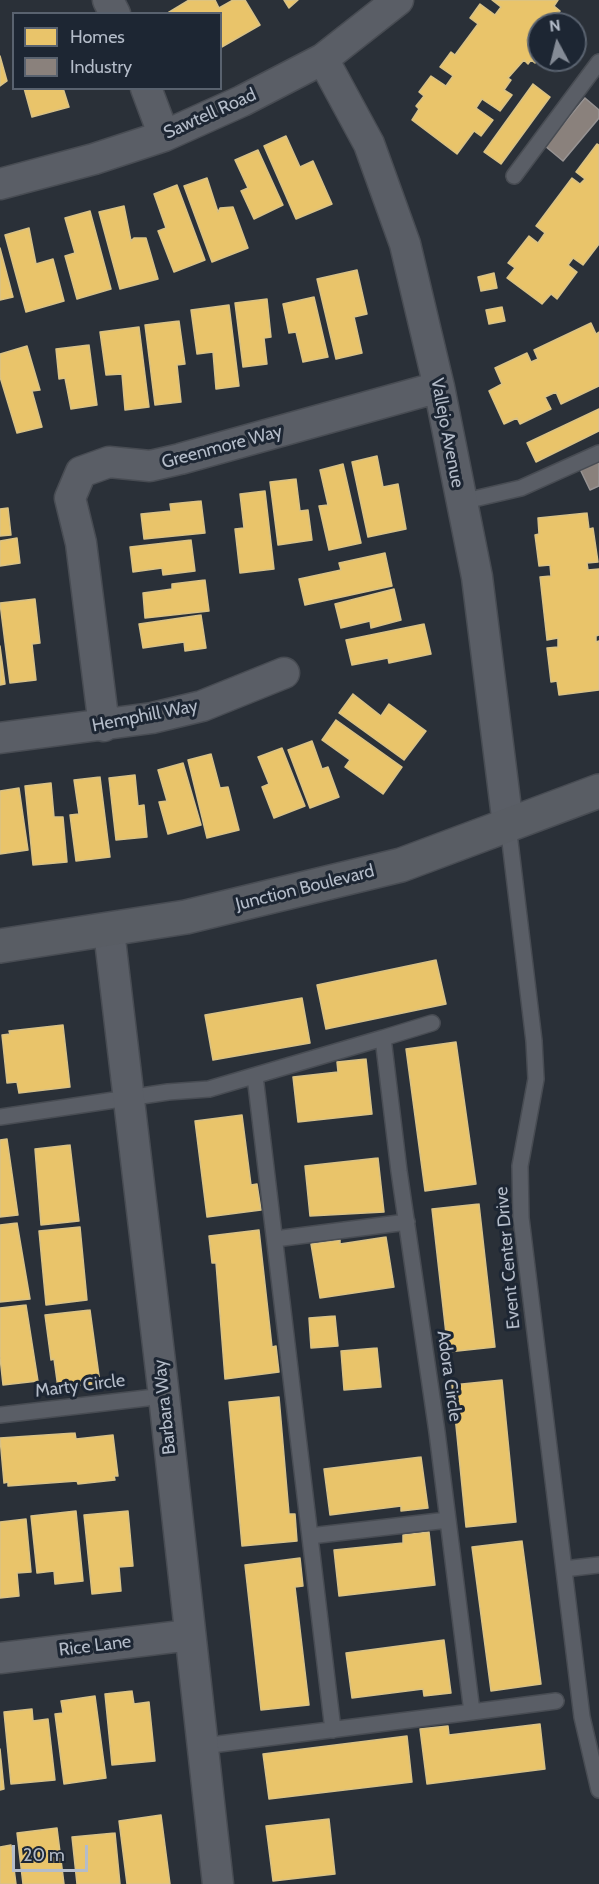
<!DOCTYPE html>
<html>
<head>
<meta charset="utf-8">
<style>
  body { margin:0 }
  #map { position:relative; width:599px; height:1884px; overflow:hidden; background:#2a3038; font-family:Cabin,sans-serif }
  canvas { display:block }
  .legend { position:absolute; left:12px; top:12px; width:210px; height:78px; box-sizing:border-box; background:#1d2633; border:2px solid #59626f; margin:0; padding:8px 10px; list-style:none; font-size:18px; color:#b4bcc9 }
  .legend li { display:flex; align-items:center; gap:12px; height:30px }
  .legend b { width:30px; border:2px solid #59626f }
  .north { position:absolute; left:527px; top:12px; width:60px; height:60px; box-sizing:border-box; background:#1d2633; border:2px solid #59626f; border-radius:50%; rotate:353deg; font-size:16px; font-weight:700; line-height:24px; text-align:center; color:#b4bcc9 }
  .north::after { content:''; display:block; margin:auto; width:21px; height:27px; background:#848b96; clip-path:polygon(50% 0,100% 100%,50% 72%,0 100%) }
  .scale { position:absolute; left:12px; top:1845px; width:76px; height:27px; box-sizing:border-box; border:3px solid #b4bcc9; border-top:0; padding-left:8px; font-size:18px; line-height:21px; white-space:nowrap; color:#b4bcc9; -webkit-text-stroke:4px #1d2633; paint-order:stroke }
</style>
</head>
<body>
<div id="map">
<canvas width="599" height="1884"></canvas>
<ul class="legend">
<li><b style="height:16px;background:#e9c46a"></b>Homes</li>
<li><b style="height:16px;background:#8a817c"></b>Industry</li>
</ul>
<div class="north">N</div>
<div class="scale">20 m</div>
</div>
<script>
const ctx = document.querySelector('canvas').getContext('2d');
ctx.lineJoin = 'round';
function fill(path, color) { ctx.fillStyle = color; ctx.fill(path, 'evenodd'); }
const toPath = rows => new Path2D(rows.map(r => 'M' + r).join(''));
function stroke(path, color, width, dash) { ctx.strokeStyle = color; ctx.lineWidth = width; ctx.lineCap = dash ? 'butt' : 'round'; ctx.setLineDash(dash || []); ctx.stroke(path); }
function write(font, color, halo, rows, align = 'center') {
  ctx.font = font + ' Cabin,sans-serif'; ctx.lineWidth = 6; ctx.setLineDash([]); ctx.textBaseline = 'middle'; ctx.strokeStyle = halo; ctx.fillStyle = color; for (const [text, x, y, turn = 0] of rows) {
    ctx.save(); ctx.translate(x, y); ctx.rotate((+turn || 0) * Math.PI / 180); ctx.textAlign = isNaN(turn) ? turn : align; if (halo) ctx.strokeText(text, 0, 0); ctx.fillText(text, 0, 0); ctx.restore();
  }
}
const homes = toPath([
  [189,0,215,0,219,8,233,0,245,0,260,25,220,48,220,14,166,14,189,0],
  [284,0,298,0,289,8,284,0],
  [492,0,558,0,554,6,560,11,554,19,560,24,539,24,539,31,535,28,527,38,539,47,539,58,535,63,531,60,528,64,524,60,508,78,511,80,504,90,512,95,500,111,482,99,476,108,493,120,481,136,474,131,457,154,412,120,419,109,416,106,424,96,419,92,431,76,446,86,453,76,440,67,451,52,455,55,478,24,470,18,480,4,495,15,501,7,492,0],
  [0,56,7,81,0,86,0,56],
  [533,84,550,97,501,164,484,152,533,84],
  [24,88,63,88,69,107,32,117,24,88],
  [286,136,300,167,313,161,332,204,296,219,264,146,286,136],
  [597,144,599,145,599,244,583,265,573,258,568,265,577,272,557,299,551,294,542,304,507,278,515,268,508,263,529,236,538,243,545,233,536,226,572,178,580,184,585,179,576,172,597,144],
  [258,150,283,205,254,219,241,191,248,188,235,160,258,150],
  [207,178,218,212,220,208,233,207,248,248,212,262,184,186,207,178],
  [177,185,205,260,174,272,158,231,166,228,154,194,177,185],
  [124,206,131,241,134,238,146,238,158,279,120,289,99,212,124,206],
  [90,211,111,289,77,299,65,256,75,253,65,218,90,211],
  [29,228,36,264,53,259,64,301,26,312,5,235,29,228],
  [0,248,13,297,0,300,0,248],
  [357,270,367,314,354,317,362,353,336,359,317,279,357,270],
  [494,273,497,288,481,291,478,277,494,273],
  [314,297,328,357,303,362,296,332,289,333,283,304,314,297],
  [267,299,271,337,264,338,267,364,243,367,235,303,267,299],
  [229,305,239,386,216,389,213,352,197,354,191,310,229,305],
  [502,307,505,321,489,324,486,310,502,307],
  [179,321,185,364,177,365,181,402,155,405,145,325,179,321],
  [591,323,596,334,599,332,599,386,561,404,556,392,545,397,551,409,520,424,517,418,504,424,489,391,502,384,495,368,527,353,531,362,538,359,534,350,591,323],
  [139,327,149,407,125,410,122,374,106,375,100,332,139,327],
  [89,345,97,405,71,409,65,378,59,379,56,349,89,345],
  [27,346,40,390,32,391,42,427,17,433,0,377,0,354,27,346],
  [599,409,599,431,536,462,527,443,599,409],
  [377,456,383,487,398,484,406,529,368,537,352,462,377,456],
  [343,464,361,543,329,550,319,506,328,505,320,470,343,464],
  [296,479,300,511,308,510,312,540,278,545,270,482,296,479],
  [265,491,274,569,240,573,235,529,244,528,240,494,265,491],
  [201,501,205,533,144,539,141,514,171,511,170,504,201,501],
  [8,508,11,535,0,536,0,509,8,508],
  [587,513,589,529,593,528,598,562,587,563,588,570,599,569,599,635,596,636,596,642,599,641,599,690,559,695,557,681,551,682,547,648,558,647,558,638,547,640,540,577,551,576,550,565,539,566,535,535,539,534,538,518,587,513],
  [17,538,20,563,0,566,0,541,17,538],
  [191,540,195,571,163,575,162,568,133,572,130,547,191,540],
  [385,553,392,586,305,605,299,579,341,570,339,563,385,553],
  [205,580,209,611,145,618,143,593,172,589,172,584,205,580],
  [394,589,401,620,371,628,370,621,341,628,335,604,394,589],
  [35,599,40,643,32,644,36,680,10,683,0,603,35,599],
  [201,615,206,648,185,651,184,642,143,648,139,624,201,615],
  [424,624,431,654,389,663,388,658,352,665,346,640,424,624],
  [0,646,5,684,0,685,0,646],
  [353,694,381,716,389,704,426,731,404,760,339,713,353,694],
  [336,720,402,767,383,794,345,767,350,760,322,740,336,720],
  [312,741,322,769,328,767,339,797,310,808,288,750,312,741],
  [282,748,305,806,274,818,262,787,269,784,258,757,282,748],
  [211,754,220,788,228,787,239,830,207,838,188,760,211,754],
  [183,763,201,825,168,834,159,802,167,801,158,770,183,763],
  [135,775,138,806,144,805,147,837,116,840,109,778,135,775],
  [100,777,110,857,76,861,70,815,79,814,74,780,100,777],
  [51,783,54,817,63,817,67,862,33,865,25,786,51,783],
  [19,788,28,850,0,854,0,791,19,788],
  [436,960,446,1004,326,1029,317,985,436,960],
  [302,998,310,1043,213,1060,205,1015,302,998],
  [63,1025,70,1087,19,1093,17,1082,7,1083,2,1035,10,1034,9,1031,63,1025],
  [456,1042,476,1184,425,1191,406,1049,456,1042],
  [366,1059,372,1114,298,1122,293,1077,338,1072,337,1062,366,1059],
  [242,1115,251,1185,257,1184,261,1210,207,1217,195,1121,242,1115],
  [7,1139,18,1215,0,1217,0,1140,7,1139],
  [70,1145,79,1221,41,1225,35,1149,70,1145],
  [378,1158,384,1212,310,1216,305,1166,378,1158],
  [479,1204,495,1347,448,1352,432,1209,479,1204],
  [17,1223,30,1299,0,1302,0,1225,17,1223],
  [80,1227,87,1300,46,1305,39,1231,80,1227],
  [259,1230,272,1347,276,1346,279,1372,225,1379,216,1263,212,1263,209,1236,259,1230],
  [386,1237,394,1287,320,1298,311,1244,340,1240,340,1244,386,1237],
  [26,1305,38,1381,3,1385,0,1357,0,1308,26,1305],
  [90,1310,100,1383,58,1388,54,1359,51,1360,45,1315,90,1310],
  [335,1316,338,1346,311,1348,309,1318,335,1316],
  [377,1348,381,1387,344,1390,341,1351,377,1348],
  [502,1380,516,1522,466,1527,452,1385,502,1380],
  [279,1397,289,1514,295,1514,297,1541,242,1546,229,1402,279,1397],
  [75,1433,76,1439,113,1435,118,1476,114,1476,115,1480,78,1484,77,1481,8,1486,8,1482,4,1483,0,1438,75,1433],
  [421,1457,428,1508,401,1511,401,1506,330,1515,324,1469,421,1457],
  [76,1511,83,1581,55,1584,54,1571,37,1573,31,1516,76,1511],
  [128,1511,133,1566,119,1567,121,1591,92,1594,84,1515,128,1511],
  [26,1519,31,1572,17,1573,19,1596,0,1598,0,1522,26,1519],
  [429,1532,435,1585,339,1596,334,1550,403,1543,403,1535,429,1532],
  [522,1541,541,1684,491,1691,472,1547,522,1541],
  [300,1558,303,1586,295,1587,309,1705,261,1710,245,1565,300,1558],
  [444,1640,451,1693,424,1696,423,1689,352,1698,346,1653,444,1640],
  [132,1691,134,1704,149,1702,155,1761,112,1765,105,1694,132,1691],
  [95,1696,106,1778,64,1784,55,1714,63,1713,61,1701,95,1696],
  [32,1709,33,1721,48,1719,55,1780,11,1784,4,1712,32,1709],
  [540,1724,545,1769,427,1784,420,1729,448,1726,449,1735,540,1724],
  [407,1736,412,1782,269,1799,263,1754,407,1736],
  [0,1749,4,1789,0,1790,0,1749],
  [161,1815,170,1884,127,1884,119,1821,161,1815],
  [329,1819,335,1874,273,1881,266,1826,329,1819],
  [57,1828,64,1884,23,1884,17,1833,57,1828],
  [115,1833,120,1884,77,1884,72,1837,115,1833],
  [11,1845,16,1884,0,1884,0,1847,11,1845]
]);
fill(homes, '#e9c46a');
stroke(homes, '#d9c286', 1.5);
const industry = toPath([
  [585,98,599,110,599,118,563,161,545,146,585,98],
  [599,458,599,486,590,490,579,467,599,458]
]);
fill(industry, '#8a817c');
stroke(industry, '#979393', 1.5);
const lane = toPath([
  [514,176,599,62],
  [461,502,521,488,599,453],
  [508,825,534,1041,536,1079,520,1166,521,1218,582,1717,599,1790],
  [383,1038,432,1023],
  [255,1076,333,1730],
  [0,1117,168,1092,209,1089,383,1038,399,1171,437,1432,472,1712,203,1746],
  [275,1239,407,1222],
  [0,1415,164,1396],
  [310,1536,448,1520],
  [564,1569,599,1565],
  [472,1712,556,1701]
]);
const street = toPath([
  [108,0,115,14],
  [323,59,369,144,405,244,439,387,477,577,508,825],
  [146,88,164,136],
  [0,184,94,159,164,136,242,101,323,59,398,0],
  [104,726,81,543,70,498,81,472,109,462,150,466,180,459,439,387],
  [0,738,152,718,202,706,284,673],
  [109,931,164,1396,218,1884],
  [0,1658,190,1635]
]);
const secondary = toPath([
  [0,946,186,917,401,865,599,791]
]);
stroke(lane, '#484c53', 18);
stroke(street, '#484c53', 33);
stroke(secondary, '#484c53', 36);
stroke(lane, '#5a5e66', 15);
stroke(street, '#5a5e66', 30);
stroke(secondary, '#595d64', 33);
write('18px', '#b4bcc9', '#1d2633', [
  ["Sawtell Road",210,114,-24],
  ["Vallejo Avenue",447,433,79],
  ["Greenmore Way",222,447,-15],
  ["Hemphill Way",145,716,-11],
  ["Junction Boulevard",305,888,-14],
  ["Event Center Drive",508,1258,-95],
  ["Adora Circle",449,1376,82],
  ["Marty Circle",80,1386,-7],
  ["Barbara Way",165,1407,-96],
  ["Rice Lane",95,1646,-7]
]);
</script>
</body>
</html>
